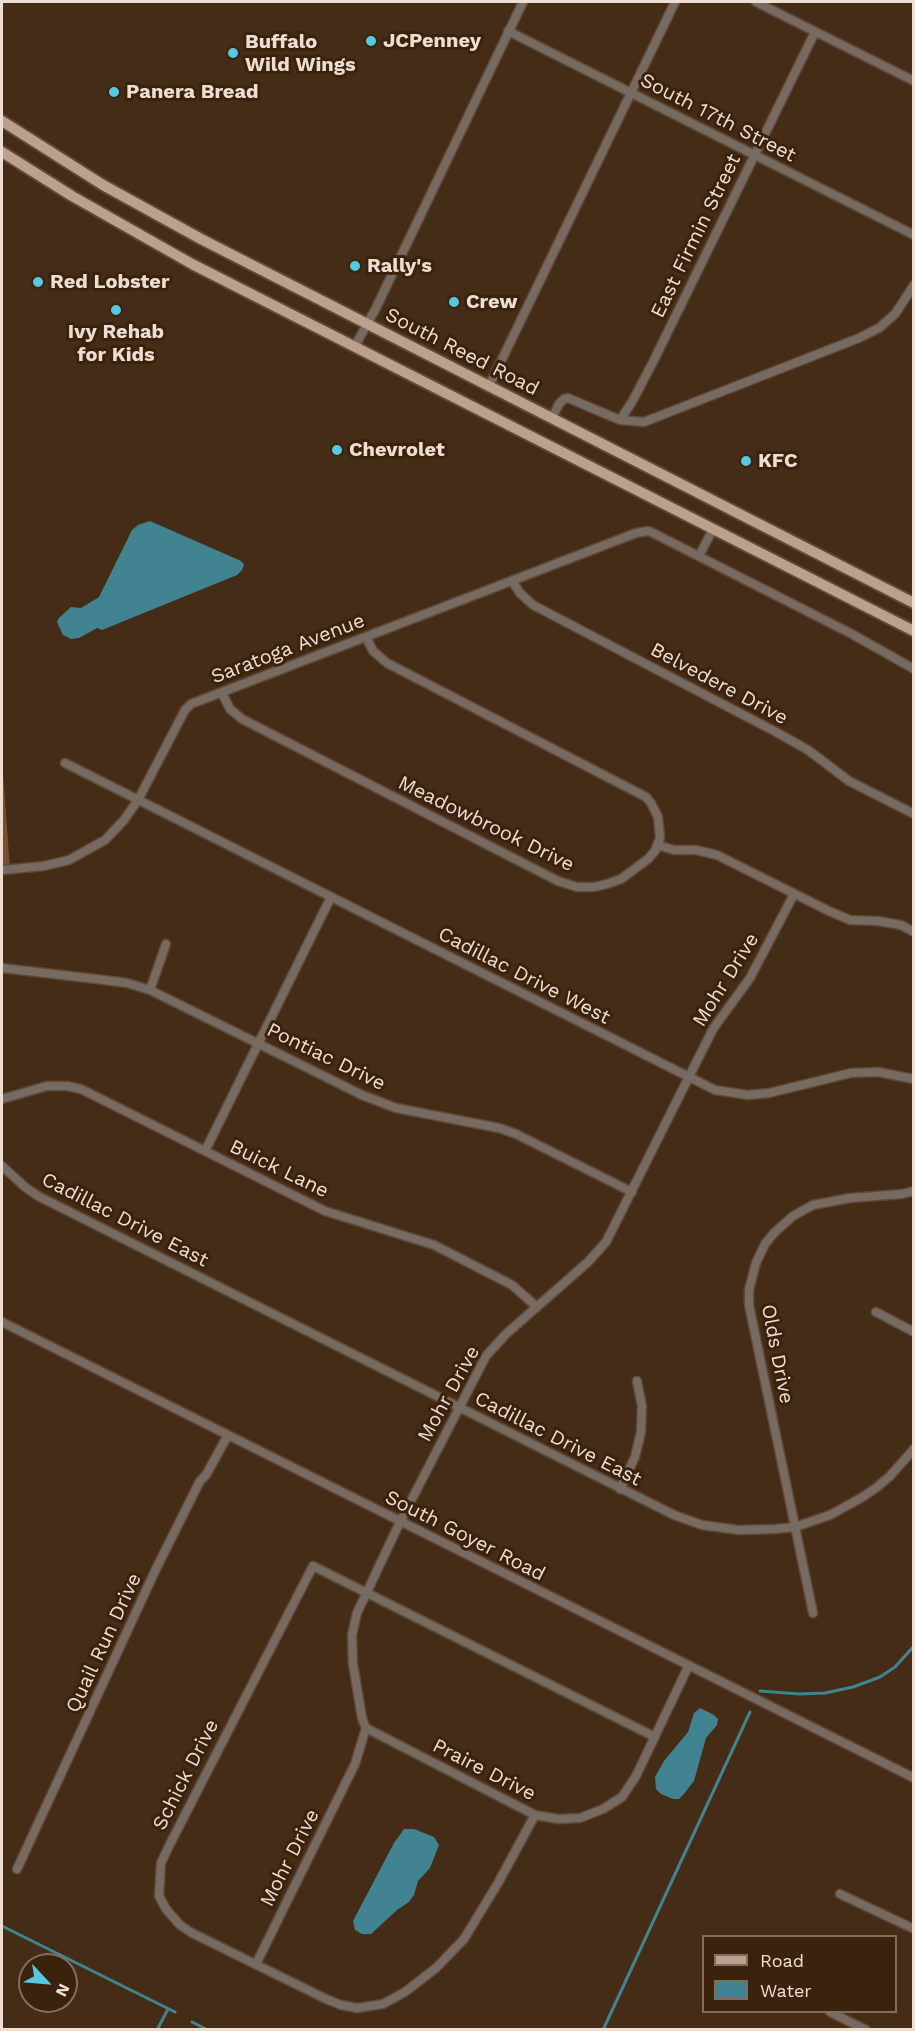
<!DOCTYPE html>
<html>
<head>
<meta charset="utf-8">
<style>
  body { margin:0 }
  #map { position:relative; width:915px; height:2031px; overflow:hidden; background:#452c17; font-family:"Work Sans",sans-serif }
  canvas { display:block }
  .frame { position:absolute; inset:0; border:3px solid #eeded2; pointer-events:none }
  .legend { position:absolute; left:702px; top:1935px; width:195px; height:78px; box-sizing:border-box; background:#3a220d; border:2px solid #826d5c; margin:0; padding:8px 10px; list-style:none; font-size:18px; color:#eeded2 }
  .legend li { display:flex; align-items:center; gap:12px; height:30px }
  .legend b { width:30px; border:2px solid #826d5c }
  .north { position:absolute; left:18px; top:1953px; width:60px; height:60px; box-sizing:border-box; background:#3a220d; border:2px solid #826d5c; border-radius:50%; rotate:116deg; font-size:16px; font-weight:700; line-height:24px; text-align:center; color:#eeded2 }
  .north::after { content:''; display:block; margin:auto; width:21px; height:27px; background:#56c9e1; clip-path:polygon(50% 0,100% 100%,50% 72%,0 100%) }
</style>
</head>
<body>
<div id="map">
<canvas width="915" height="2031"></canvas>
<div class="frame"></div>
<ul class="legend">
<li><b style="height:8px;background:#bba18d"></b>Road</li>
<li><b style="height:16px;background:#428391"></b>Water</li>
</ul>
<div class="north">N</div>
</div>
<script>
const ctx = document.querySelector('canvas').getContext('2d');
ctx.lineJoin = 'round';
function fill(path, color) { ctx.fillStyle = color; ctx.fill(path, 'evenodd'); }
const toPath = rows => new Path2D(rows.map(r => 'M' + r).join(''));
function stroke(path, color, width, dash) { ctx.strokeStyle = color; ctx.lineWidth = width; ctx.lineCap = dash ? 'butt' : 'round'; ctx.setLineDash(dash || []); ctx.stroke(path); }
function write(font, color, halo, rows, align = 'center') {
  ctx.font = font + ' "Work Sans",sans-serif'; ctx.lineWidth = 6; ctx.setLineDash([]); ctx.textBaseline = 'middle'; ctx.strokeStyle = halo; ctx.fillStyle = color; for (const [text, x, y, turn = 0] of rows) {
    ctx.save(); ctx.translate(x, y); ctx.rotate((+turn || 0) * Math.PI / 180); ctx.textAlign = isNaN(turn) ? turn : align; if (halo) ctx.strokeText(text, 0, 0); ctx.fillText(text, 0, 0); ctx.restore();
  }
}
fill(toPath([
  [2,760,10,869,2,870]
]), '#754f30');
fill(toPath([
  [150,521,241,561,244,565,242,570,237,575,102,630,97,628,79,638,71,639,63,635,57,622,59,618,71,607,81,608,99,597,132,530,138,525],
  [700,1708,714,1715,718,1719,717,1725,706,1738,694,1781,683,1795,679,1799,673,1799,661,1794,656,1789,655,1777,664,1761,688,1732,694,1713],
  [404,1829,414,1829,434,1837,439,1845,430,1868,418,1881,414,1895,409,1902,397,1910,371,1934,362,1934,355,1930,353,1921,394,1843]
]), '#428391');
stroke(toPath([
  [760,1691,799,1694,825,1693,853,1687,880,1677,895,1667,914,1646],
  [2,1926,175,2012],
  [192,2022,208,2030],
  [157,2030,168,2009],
  [603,2030,750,1712]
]), '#428391', 3);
const minor = toPath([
  [756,2,914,81],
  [508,31,914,235],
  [355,346,376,308,523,2],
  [489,386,675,2],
  [552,418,559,404,564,399,568,398,620,420,644,422,859,338,879,328,895,314,914,285],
  [620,420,632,402,653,362,815,32],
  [699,556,713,529],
  [512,581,520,593,533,605,776,732,808,750,849,781,914,814],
  [222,693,230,709,242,719,558,881,577,887,594,887,607,884,621,879,648,859,655,851,660,838,658,817,651,803,646,797,387,663,373,651,366,637],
  [65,763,715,1090,748,1095,769,1093,851,1073,878,1072,914,1079],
  [657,845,674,850,696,850,717,855,829,911,850,920,878,921,901,925,914,932],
  [2,870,44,866,69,860,105,840,124,820,138,800,185,710,191,704,636,533,648,531,651,532,850,633,914,669],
  [2,968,96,979,127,983,150,990,362,1095,396,1108,499,1128,516,1134,632,1192],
  [150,990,166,944],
  [2,1099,47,1086,67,1086,81,1089,325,1211,434,1245,512,1285,537,1307],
  [205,1151,331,897],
  [2,1166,25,1187,38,1196,674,1515,702,1525,739,1530,776,1529,795,1527,830,1515,861,1498,876,1488,890,1476,914,1449],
  [876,1312,914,1332],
  [2,1322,914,1778],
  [620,1489,635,1457,641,1432,642,1406,637,1381],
  [813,1613,749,1305,749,1290,756,1263,765,1244,774,1233,793,1216,813,1205,850,1198,902,1194,914,1191],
  [366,1728,535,1815,558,1819,580,1818,603,1809,622,1797,636,1776,688,1667],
  [535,1815,498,1883,464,1939,436,1968,405,1992,383,2004,357,2008,341,2005,326,1999,192,1933,180,1925,166,1909,159,1896,161,1863,170,1844,313,1566,655,1737],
  [17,1869,156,1569,200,1481,206,1475,228,1435],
  [840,1894,914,1929],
  [256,1964,355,1764,366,1728,362,1718,353,1664,352,1635,357,1613,400,1522,486,1356,506,1334,588,1262,606,1242,713,1029,750,978,794,894],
  [830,2012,866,2030]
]);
const major = toPath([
  [2,121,103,185,201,239,914,603],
  [2,152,72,196,192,264,914,631]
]);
stroke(minor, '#604835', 11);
stroke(major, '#604835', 14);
stroke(minor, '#776a60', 8);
stroke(major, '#bba18d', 10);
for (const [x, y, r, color] of [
  [371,41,6,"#56c9e1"],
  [233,53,6,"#56c9e1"],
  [114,92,6,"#56c9e1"],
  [355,266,6,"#56c9e1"],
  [38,282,6,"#56c9e1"],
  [454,302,6,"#56c9e1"],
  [116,310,6,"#56c9e1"],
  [337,450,6,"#56c9e1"],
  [746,461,6,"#56c9e1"]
]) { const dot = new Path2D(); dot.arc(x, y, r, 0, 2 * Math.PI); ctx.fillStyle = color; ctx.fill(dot); stroke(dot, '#3a220d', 2); }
write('bold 20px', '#eeded2', '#3a220d', [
  ["JCPenney",383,41],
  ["Buffalo",245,42],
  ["Wild Wings",245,65],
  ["Panera Bread",126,92],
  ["Rally's",367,266],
  ["Red Lobster",50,282],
  ["Crew",466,302],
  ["Ivy Rehab",116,332,"center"],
  ["for Kids",116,355,"center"],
  ["Chevrolet",349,450],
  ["KFC",758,461]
], 'left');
write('20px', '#eeded2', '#3a220d', [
  ["South 17th Street",718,118,27],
  ["East Firmin Street",696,236,-64],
  ["South Reed Road",462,352,27],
  ["Saratoga Avenue",288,649,-21],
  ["Belvedere Drive",719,684,28],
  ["Meadowbrook Drive",486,824,26],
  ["Cadillac Drive West",524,976,27],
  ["Mohr Drive",726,980,-58],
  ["Pontiac Drive",326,1057,26],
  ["Buick Lane",279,1169,26],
  ["Cadillac Drive East",125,1220,27],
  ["Olds Drive",777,1354,79],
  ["Mohr Drive",449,1394,-61],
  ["Cadillac Drive East",558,1439,27],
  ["South Goyer Road",465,1536,27],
  ["Quail Run Drive",104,1643,-65],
  ["Praire Drive",484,1770,27],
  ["Schick Drive",186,1775,-63],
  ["Mohr Drive",290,1858,-63]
]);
</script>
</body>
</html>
